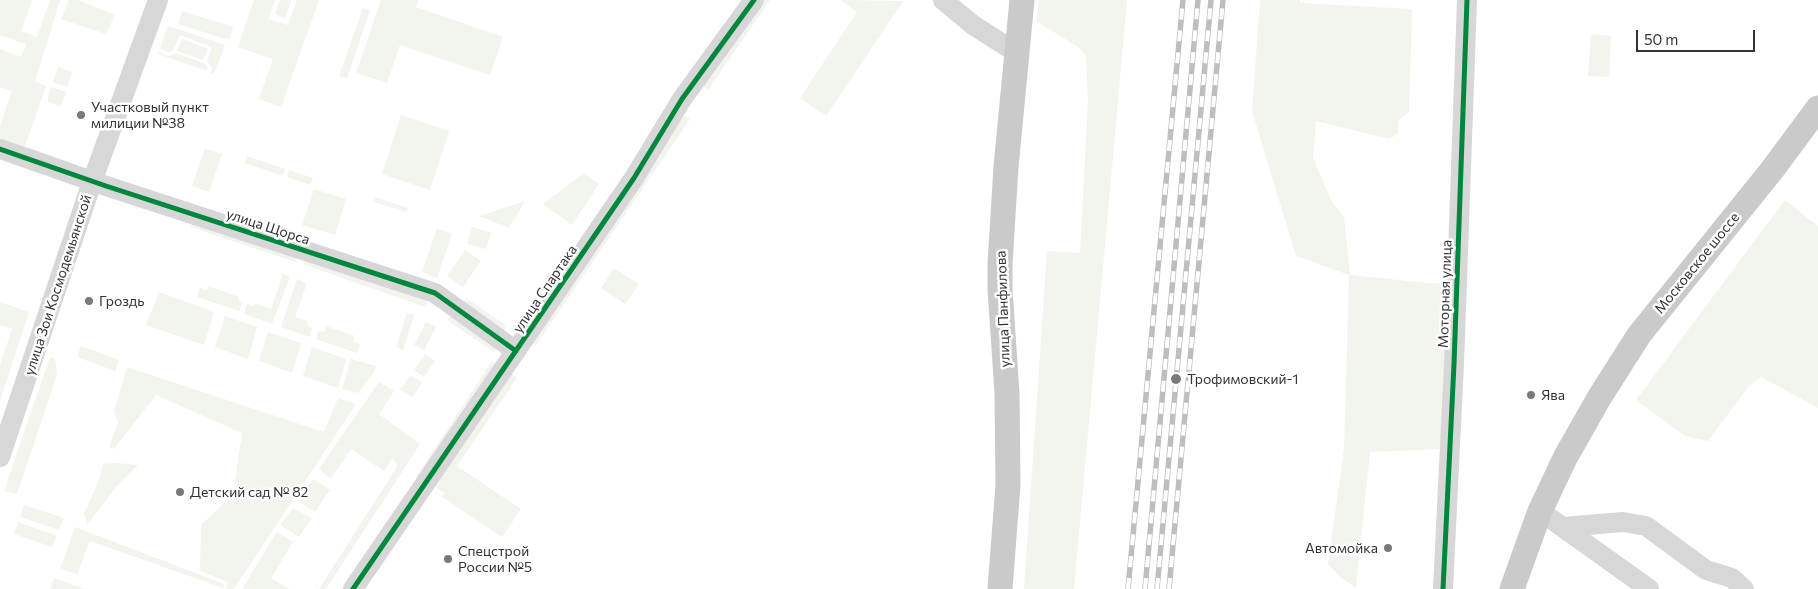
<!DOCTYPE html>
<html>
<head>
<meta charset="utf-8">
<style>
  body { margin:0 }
  #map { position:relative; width:1818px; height:589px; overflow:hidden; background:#fff; font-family:Commissioner,sans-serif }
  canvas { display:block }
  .scale { position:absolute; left:1636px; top:30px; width:119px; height:22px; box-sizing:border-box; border:2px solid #333; border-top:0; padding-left:6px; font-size:15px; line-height:18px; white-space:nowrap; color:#333; -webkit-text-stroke:4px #fff; paint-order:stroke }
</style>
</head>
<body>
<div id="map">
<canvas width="1818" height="589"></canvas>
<div class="scale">50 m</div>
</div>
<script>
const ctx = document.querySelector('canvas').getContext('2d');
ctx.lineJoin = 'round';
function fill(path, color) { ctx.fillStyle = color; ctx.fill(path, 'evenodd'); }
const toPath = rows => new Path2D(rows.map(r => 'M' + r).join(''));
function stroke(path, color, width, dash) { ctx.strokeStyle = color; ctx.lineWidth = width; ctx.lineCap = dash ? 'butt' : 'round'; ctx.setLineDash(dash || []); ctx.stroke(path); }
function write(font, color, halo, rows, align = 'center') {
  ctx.font = font + ' Commissioner,sans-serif'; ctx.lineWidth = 5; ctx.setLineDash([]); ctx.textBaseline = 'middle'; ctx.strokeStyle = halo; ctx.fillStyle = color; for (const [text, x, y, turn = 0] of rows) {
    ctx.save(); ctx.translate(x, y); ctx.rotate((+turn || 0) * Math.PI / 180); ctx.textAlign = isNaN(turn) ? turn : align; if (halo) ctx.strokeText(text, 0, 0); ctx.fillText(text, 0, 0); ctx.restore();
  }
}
fill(toPath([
  [0,0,32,0,21,31,37,37,50,0,60,0,35,82,46,86,25,146,77,165,75,171,0,145,0,126,12,91,0,87,0,49,21,57,26,44,0,35],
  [69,0,78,0,115,15,106,34,61,19],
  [254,0,275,0,268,19,288,25,297,0,319,0,281,107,259,99,273,59,238,47],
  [280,0,291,0,285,18,275,14],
  [381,0,418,0,416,7,503,37,490,75,400,45,387,83,356,73],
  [758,0,770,0,708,90,700,84],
  [841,0,903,1,826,116,800,98,857,12],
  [1039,0,1127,0,1074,589,1024,589,1047,251,1080,253,1088,100,1086,56,1078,47,1036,21],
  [1260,0,1300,0,1300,3,1412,9,1409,112,1398,121,1398,134,1389,139,1316,121,1313,158,1332,202,1344,217,1350,275,1428,283,1448,284,1443,449,1370,452,1356,588,1340,577,1328,564,1344,449,1349,275,1296,256,1252,111],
  [363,8,370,10,347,78,339,76],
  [182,11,233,27,229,40,178,24],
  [168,26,225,45,214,74,210,73,212,68,207,61,212,47,180,35,173,51,169,52,160,49],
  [1591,34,1611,36,1609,77,1588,76],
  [182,39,208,49,203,60,177,51],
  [159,52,169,56,175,53,204,63,208,68,207,71,158,54],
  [58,67,72,72,67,87,53,82],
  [51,87,66,92,61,106,47,102],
  [682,114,690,119,536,345,528,340],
  [401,115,449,131,430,190,382,174],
  [205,148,222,154,209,192,192,186],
  [247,156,285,169,283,176,245,163],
  [289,170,313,178,310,185,287,177],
  [584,173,599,184,572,225,543,204],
  [314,189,346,199,335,235,302,225],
  [375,197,408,208,406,212,374,202],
  [1785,200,1818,226,1818,408,1761,377,1748,387,1708,441,1685,436,1636,400],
  [525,201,509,228,479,216],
  [194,217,299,252,296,262,191,227],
  [472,227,491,233,486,249,467,244],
  [437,228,452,234,437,278,422,272],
  [465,250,481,261,463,287,447,276],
  [306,255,431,295,425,307,303,264],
  [614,268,639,284,625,304,601,288],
  [283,274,290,277,272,324,244,314,247,304,254,306,255,303,271,309],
  [297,279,307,283,295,317,308,321,307,326,312,328,310,337,281,327],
  [208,286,239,297,238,300,243,302,239,311,197,297,200,288,207,290],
  [159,292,214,312,204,345,146,325],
  [466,298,507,326,503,332,462,304],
  [0,302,29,312,0,401,0,365,12,329,0,325],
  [407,313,414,315,403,350,396,347],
  [451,315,498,346,494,352,447,320],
  [225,316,257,327,248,359,215,347],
  [426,322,436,327,424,350,414,345],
  [326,326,355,336,353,342,360,344,357,353,316,339,319,331,324,332],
  [268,332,301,343,292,373,259,361],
  [81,346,119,360,115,371,77,357],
  [312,347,346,359,338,388,303,376],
  [425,354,435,361,424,377,414,370],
  [50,357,55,358,57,375,17,494,4,491],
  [351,359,376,366,374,372,358,393,342,389],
  [492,361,497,365,422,481,416,477],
  [127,367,324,432,338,398,356,404,234,589,226,589,228,582,200,571,201,525,233,495,242,433,156,395,114,449,109,447,118,422,114,411],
  [509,372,517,378,457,466,521,509,502,537,442,497,444,493,433,485],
  [410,376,422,382,413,397,400,390],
  [379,382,394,391,379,414,420,444,326,589,319,589,397,467,397,464,392,459,384,471,351,449,331,479,319,469],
  [116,463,138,465,117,486,87,525,84,513,98,483,103,464],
  [313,479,330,490,315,512,297,500],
  [24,505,64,518,59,530,20,517],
  [293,508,312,518,299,537,280,525],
  [18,522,57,536,52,547,14,534],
  [75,527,224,584,223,588,90,541,77,574,60,569],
  [277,532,293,542,271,578,289,589,242,589],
  [54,578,85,589,50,589]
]), '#f1f5ed');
stroke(toPath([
  [943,0,973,25,1017,53],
  [0,149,106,186,435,293,516,351],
  [0,457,92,182,158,0],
  [1540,511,1649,589],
  [1563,527,1623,522,1646,526,1706,570,1732,578,1744,589],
  [353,589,634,178,682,99,754,0],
  [1443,589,1454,364,1467,0]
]), '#d7d7d7', 20);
stroke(toPath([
  [1000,589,1008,485,1007,393,1000,289,1000,264,1006,167,1022,0],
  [1512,589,1540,511,1565,458,1599,398,1639,335,1772,170,1818,108]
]), '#cacaca', 25);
const rail = toPath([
  [1128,589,1183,0],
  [1145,589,1198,0],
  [1157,589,1211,0],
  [1169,589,1223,0]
]);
stroke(rail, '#bebebe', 5.5);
stroke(rail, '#fff', 4, [11]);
stroke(toPath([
  [0,149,106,186,435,293,516,351],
  [353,589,634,178,682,99,754,0],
  [1443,589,1454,364,1467,0]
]), '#00873e', 5);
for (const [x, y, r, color] of [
  [81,115,5,"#7a7a7a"],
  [89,301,5,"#7a7a7a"],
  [1176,379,6,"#7a7a7a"],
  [1531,395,5,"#7a7a7a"],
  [180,492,5,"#7a7a7a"],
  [1388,548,5,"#7a7a7a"],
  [448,559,5,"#7a7a7a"]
]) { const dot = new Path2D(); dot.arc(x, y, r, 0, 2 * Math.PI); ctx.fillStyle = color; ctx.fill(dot); stroke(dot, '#fff', 2); }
write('14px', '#333', '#fff', [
  ["Участковый пункт",91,107],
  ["милиции №38",91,123],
  ["Гроздь",99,301],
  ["Трофимовский-1",1187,379],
  ["Ява",1541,395],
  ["Детский сад № 82",190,492],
  ["Автомойка",1378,548,"right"],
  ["Спецстрой",458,551],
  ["России №5",458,567]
], 'left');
write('14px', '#333', '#fff', [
  ["улица Щорса",268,227,18],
  ["Московское шоссе",1697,263,-51],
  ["улица Зои Космодемьянской",58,285,-72],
  ["улица Спартака",545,289,-56],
  ["Моторная улица",1445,294,-88],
  ["улица Панфилова",1003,309,-92]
]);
</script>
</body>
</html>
